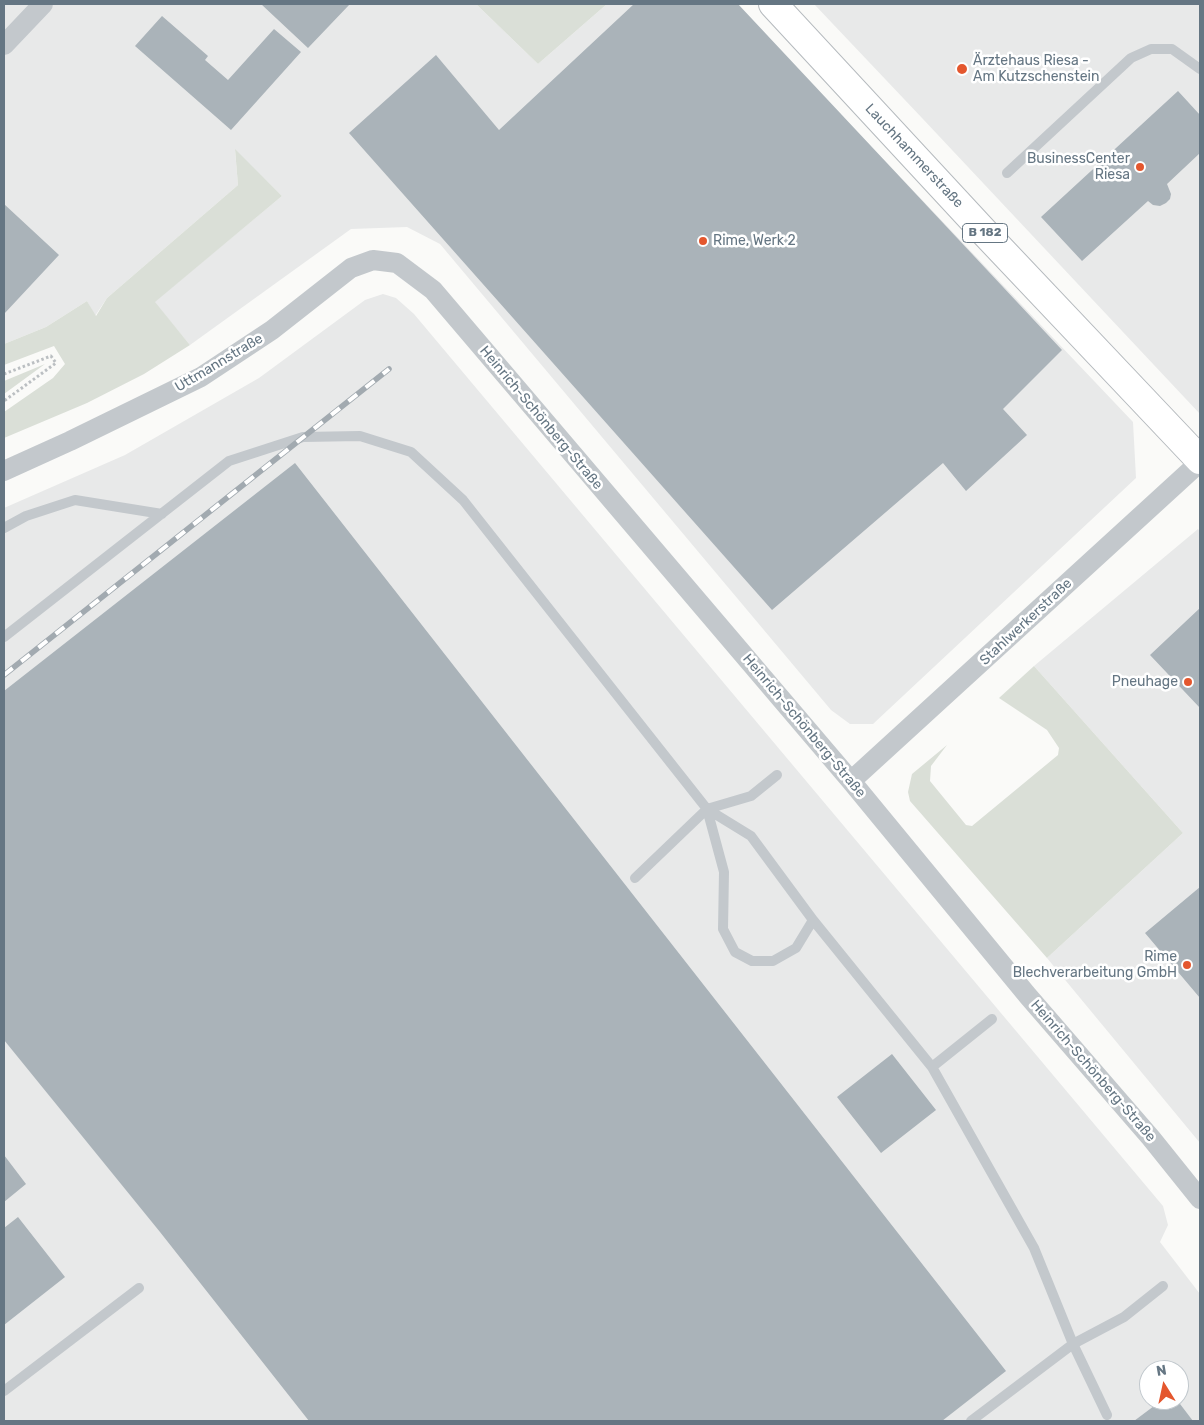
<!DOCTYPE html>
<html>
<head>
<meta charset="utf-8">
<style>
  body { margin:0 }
  #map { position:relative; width:1204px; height:1425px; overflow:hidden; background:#fafaf8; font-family:Rubik,sans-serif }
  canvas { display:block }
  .frame { position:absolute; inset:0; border:5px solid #657683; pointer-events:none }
  .north { position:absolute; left:1139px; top:1360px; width:50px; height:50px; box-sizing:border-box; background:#fff; border:1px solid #c1c8cd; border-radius:50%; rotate:350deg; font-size:14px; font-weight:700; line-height:20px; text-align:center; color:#657683 }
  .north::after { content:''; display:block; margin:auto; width:18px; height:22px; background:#e4572e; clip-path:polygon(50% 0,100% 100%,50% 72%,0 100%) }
</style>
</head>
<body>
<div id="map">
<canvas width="1204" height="1425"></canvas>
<div class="frame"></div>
<div class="north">N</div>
</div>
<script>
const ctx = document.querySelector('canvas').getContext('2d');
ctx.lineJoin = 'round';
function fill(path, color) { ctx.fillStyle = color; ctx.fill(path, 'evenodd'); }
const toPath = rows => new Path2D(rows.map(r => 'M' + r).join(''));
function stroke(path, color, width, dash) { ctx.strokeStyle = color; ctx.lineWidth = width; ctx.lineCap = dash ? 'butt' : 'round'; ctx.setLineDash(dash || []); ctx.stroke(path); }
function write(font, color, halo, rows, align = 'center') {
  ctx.font = font + ' Rubik,sans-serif'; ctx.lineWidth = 5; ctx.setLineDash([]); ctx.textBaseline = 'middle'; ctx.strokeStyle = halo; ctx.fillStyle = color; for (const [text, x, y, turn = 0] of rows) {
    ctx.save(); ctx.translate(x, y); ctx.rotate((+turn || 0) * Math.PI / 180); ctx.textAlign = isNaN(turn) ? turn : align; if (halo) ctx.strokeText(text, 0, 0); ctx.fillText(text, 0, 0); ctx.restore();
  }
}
fill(toPath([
  [4,4,476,4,538,64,607,4,736,4,1133,422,1136,478,873,724,850,724,831,710,440,244,407,227,351,229,190,345,154,302,282,196,235,150,238,185,107,298,95,316,87,301,46,327,4,344],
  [814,4,1200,4,1200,414,922,118],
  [383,294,396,298,414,314,1163,1206,1168,1225,1160,1242,1200,1294,1200,1421,4,1421,4,508,125,455,259,378,365,300],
  [1149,1370,1179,1370,1179,1400,1149,1400],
  [1198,529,1200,532,1200,1143,1047,958,1183,833,1034,666]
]), '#e8e9e9');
fill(toPath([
  [476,4,607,4,538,64],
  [235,149,282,196,155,302,190,345,144,374,87,403,4,438,4,412,53,378,65,364,54,346,4,365,4,344,46,327,87,301,96,316,107,298,238,185],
  [45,364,4,394,4,381],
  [1034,666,1183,833,1047,958,910,801,908,792,912,774,947,745,931,766,930,781,966,825,972,826,1058,755,1059,748,1047,730,999,698]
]), '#dadfd7');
fill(toPath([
  [261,4,350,4,308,48],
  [634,4,738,4,1062,350,1003,409,1027,435,966,491,943,463,772,610,349,133,436,55,499,130],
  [162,16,208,56,205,60,228,80,274,29,301,52,231,130,135,46],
  [1178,91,1200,115,1200,153,1167,184,1171,194,1170,199,1166,203,1160,206,1153,205,1148,201,1082,261,1041,217],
  [4,204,59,255,4,314],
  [295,463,1006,1371,942,1421,309,1421,160,1232,4,1040,4,691],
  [1200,608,1200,708,1150,655],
  [1200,887,1200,998,1145,933],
  [892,1054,936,1110,881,1153,837,1097],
  [4,1155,26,1184,4,1202],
  [18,1217,65,1277,4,1325,4,1228],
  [1162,1400,1177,1400,1193,1421,1134,1421]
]), '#aab3b9');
const primary = toPath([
  [773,4,986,234,1200,460]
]);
stroke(primary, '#b5babe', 30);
stroke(toPath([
  [4,374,51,356,56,363,4,401]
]), '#bbbfc2', 3, [2.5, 2.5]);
stroke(toPath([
  [1007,173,1131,58,1151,49,1172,49,1200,69],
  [4,528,26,516,75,500,162,514],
  [4,637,229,461,303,437,360,436,411,452,463,500,707,809,751,836,813,920,796,948,773,961,752,961,735,952,723,929,724,872,707,809],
  [635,878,707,809,751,796,777,775],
  [813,920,932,1067,1034,1248,1073,1344,1107,1415],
  [932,1067,992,1019],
  [4,1391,139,1288],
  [971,1421,1073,1344,1124,1317,1163,1286]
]), '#c3c8cc', 10);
stroke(toPath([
  [4,45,43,4],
  [4,471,70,441,201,377,272,330,351,268,373,260,397,263,433,290,851,781,1028,996,1151,1138,1200,1199],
  [851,781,1200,462]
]), '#c3c8cc', 20);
stroke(primary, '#fff', 28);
const rail = toPath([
  [4,675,389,369]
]);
stroke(rail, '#a2aab0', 5.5);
stroke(rail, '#fff', 4, [11]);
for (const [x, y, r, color] of [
  [962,69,6,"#e4572e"],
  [1140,167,5,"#e4572e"],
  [703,241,5,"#e4572e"],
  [1188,682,5,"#e4572e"],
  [1187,965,5,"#e4572e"]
]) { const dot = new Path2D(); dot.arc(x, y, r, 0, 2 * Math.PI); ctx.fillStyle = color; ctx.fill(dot); stroke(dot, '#fff', 2); }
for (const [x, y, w] of [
  [985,233,45]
]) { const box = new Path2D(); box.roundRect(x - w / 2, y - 9.5, w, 19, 4); ctx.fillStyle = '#fff'; ctx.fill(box); stroke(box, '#657683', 1); }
write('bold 12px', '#657683', null, [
  ["B 182",985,233]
]);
write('14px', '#657683', '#fff', [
  ["Ärztehaus Riesa -",973,61,"left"],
  ["Am Kutzschenstein",973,77,"left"],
  ["BusinessCenter",1130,159],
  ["Riesa",1130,175],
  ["Rime, Werk 2",713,241,"left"],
  ["Pneuhage",1178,682],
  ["Rime",1177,957],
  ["Blechverarbeitung GmbH",1177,973]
], 'right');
write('14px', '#657683', '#fff', [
  ["Lauchhammerstraße",914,156,47],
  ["Uttmannstraße",219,363,-31],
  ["Heinrich-Schönberg-Straße",541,418,50],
  ["Stahlwerkerstraße",1026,622,-43],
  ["Heinrich-Schönberg-Straße",804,726,50],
  ["Heinrich-Schönberg-Straße",1093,1071,49]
]);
</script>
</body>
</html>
